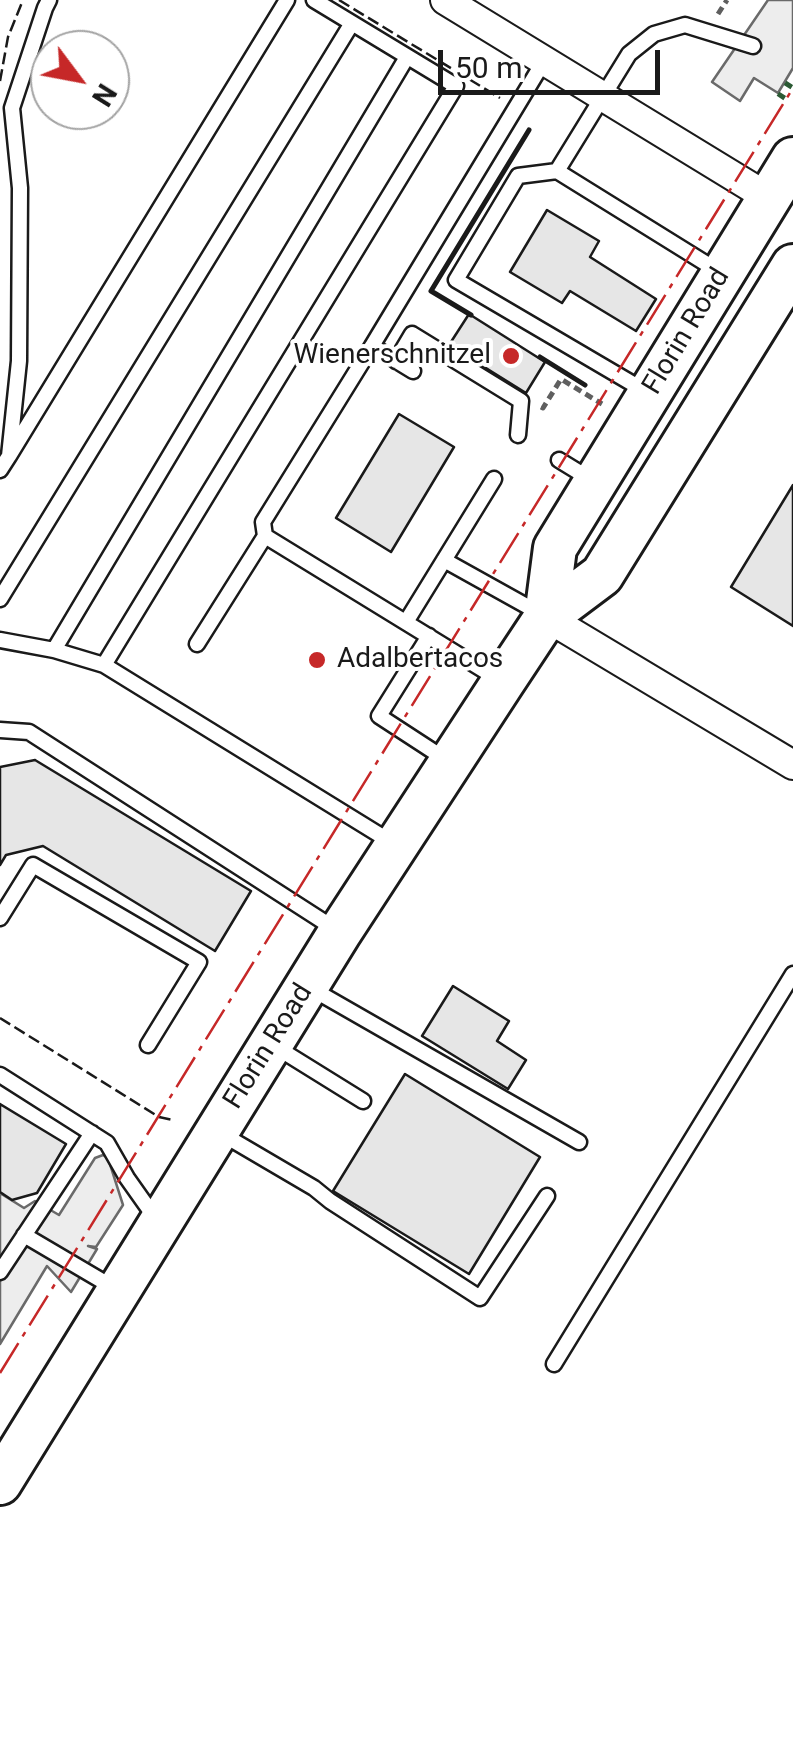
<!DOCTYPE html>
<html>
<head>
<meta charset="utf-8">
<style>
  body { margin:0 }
  #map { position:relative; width:793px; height:1751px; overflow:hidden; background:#fff; font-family:Roboto,sans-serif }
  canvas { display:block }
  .north { position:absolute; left:30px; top:30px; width:100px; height:100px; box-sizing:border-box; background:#fff; border:2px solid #a3a3a3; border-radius:50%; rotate:122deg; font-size:28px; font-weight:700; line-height:40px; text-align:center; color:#1a1a1a }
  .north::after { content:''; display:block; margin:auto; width:35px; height:45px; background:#c62828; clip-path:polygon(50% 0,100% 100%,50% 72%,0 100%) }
  .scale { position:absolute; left:438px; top:50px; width:222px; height:45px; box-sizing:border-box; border:5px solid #1a1a1a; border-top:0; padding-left:12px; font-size:30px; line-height:35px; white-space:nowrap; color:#1a1a1a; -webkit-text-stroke:8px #fff; paint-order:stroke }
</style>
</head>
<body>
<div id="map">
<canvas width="793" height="1751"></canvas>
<div class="north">N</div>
<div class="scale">50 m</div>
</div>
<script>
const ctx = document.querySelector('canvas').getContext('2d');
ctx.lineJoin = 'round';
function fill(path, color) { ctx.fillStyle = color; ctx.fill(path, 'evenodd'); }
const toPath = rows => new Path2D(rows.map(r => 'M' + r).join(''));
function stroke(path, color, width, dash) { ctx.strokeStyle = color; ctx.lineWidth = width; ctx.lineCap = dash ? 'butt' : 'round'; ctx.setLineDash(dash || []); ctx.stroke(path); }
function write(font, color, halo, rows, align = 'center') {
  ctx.font = font + ' Roboto,sans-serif'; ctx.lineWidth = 8; ctx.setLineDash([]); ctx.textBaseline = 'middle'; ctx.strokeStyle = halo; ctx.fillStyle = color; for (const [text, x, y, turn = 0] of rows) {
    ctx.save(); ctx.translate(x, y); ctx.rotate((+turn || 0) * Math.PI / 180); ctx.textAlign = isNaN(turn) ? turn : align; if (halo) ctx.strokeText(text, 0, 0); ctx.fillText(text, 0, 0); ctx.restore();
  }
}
const built = toPath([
  [768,0,793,0,793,68,778,93,754,78,740,101,712,82,768,0],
  [103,1155,108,1158,123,1205,96,1247,88,1246,97,1249,71,1292,47,1266,0,1344,0,1193,24,1208,35,1201,59,1215,95,1158,103,1155]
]);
fill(built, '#ededed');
stroke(built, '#6a6a6a', 2.5);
const building = toPath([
  [547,210,599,241,590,257,656,299,636,331,570,291,562,303,510,272,547,210],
  [469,314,545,362,526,393,449,345,469,314],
  [399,414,454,447,391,552,336,518,399,414],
  [793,485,793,626,731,587,793,485],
  [35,760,251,891,215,951,43,846,6,855,0,865,0,767,35,760],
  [453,986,509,1021,497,1041,526,1060,508,1089,422,1036,453,986],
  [405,1074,540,1157,469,1274,333,1191,405,1074],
  [0,1104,66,1144,37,1193,12,1200,0,1192,0,1104]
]);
fill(building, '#e6e6e6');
stroke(building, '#1a1a1a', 2.5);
const service = toPath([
  [557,171,518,176,456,280,645,391],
  [718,271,557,171,629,54,654,34,685,25,753,46],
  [396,361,412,334,521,401,518,435],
  [413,371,372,346,544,61],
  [9,456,287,0],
  [559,460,590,479],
  [0,470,9,456,19,361,20,188,12,108,45,8,49,0],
  [265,536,498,679],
  [444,560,541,614],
  [0,599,352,23],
  [406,622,494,479],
  [429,636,379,716,445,759],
  [0,640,54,650,104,665,391,842],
  [197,644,265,536,263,522,372,346],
  [54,650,407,57],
  [104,665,456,86,314,0],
  [0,730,29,732,335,929],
  [0,918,33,865,199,962,148,1045],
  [312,989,579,1142],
  [276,1047,363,1101],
  [0,1075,107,1143,127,1178,156,1219],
  [222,1134,314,1188,330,1201,480,1298,547,1196],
  [24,1235,114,1288],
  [0,1272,92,1133],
  [554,1364,793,974]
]);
const minor = toPath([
  [445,0,769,198],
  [546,617,793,765]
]);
const primary = toPath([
  [546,617,555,548,793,159],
  [0,1483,340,932,503,682,546,617,602,575,793,266]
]);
stroke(service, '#1a1a1a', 19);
stroke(minor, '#1a1a1a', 32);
stroke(primary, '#1a1a1a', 48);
stroke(toPath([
  [718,14,727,0],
  [541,407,543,408,561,379,602,404]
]), '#5f5f5f', 5, [8, 5]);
stroke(service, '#fff', 14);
stroke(minor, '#fff', 28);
stroke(primary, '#fff', 42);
stroke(toPath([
  [780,98,793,78]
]), '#2b5a34', 8, [5, 8]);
stroke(toPath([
  [339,0,500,98],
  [0,81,8,37,23,0],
  [0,1018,159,1117,173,1120]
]), '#1a1a1a', 2.5, [12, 5]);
stroke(toPath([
  [471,315,431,291,529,130],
  [540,357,585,385]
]), '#1a1a1a', 5);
stroke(toPath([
  [0,1373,793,88]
]), '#c62828', 2.5, [35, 8, 5, 8]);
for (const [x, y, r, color] of [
  [511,356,10,"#c62828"],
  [317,660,10,"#c62828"]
]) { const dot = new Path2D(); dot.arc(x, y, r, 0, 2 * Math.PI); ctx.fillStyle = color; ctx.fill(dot); stroke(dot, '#fff', 4); }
write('28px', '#1a1a1a', '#fff', [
  ["Florin Road",687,332,-59],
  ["Florin Road",269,1047,-58]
]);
write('28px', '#1a1a1a', '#fff', [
  ["Wienerschnitzel",491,356],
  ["Adalbertacos",337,660,"left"]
], 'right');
</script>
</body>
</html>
